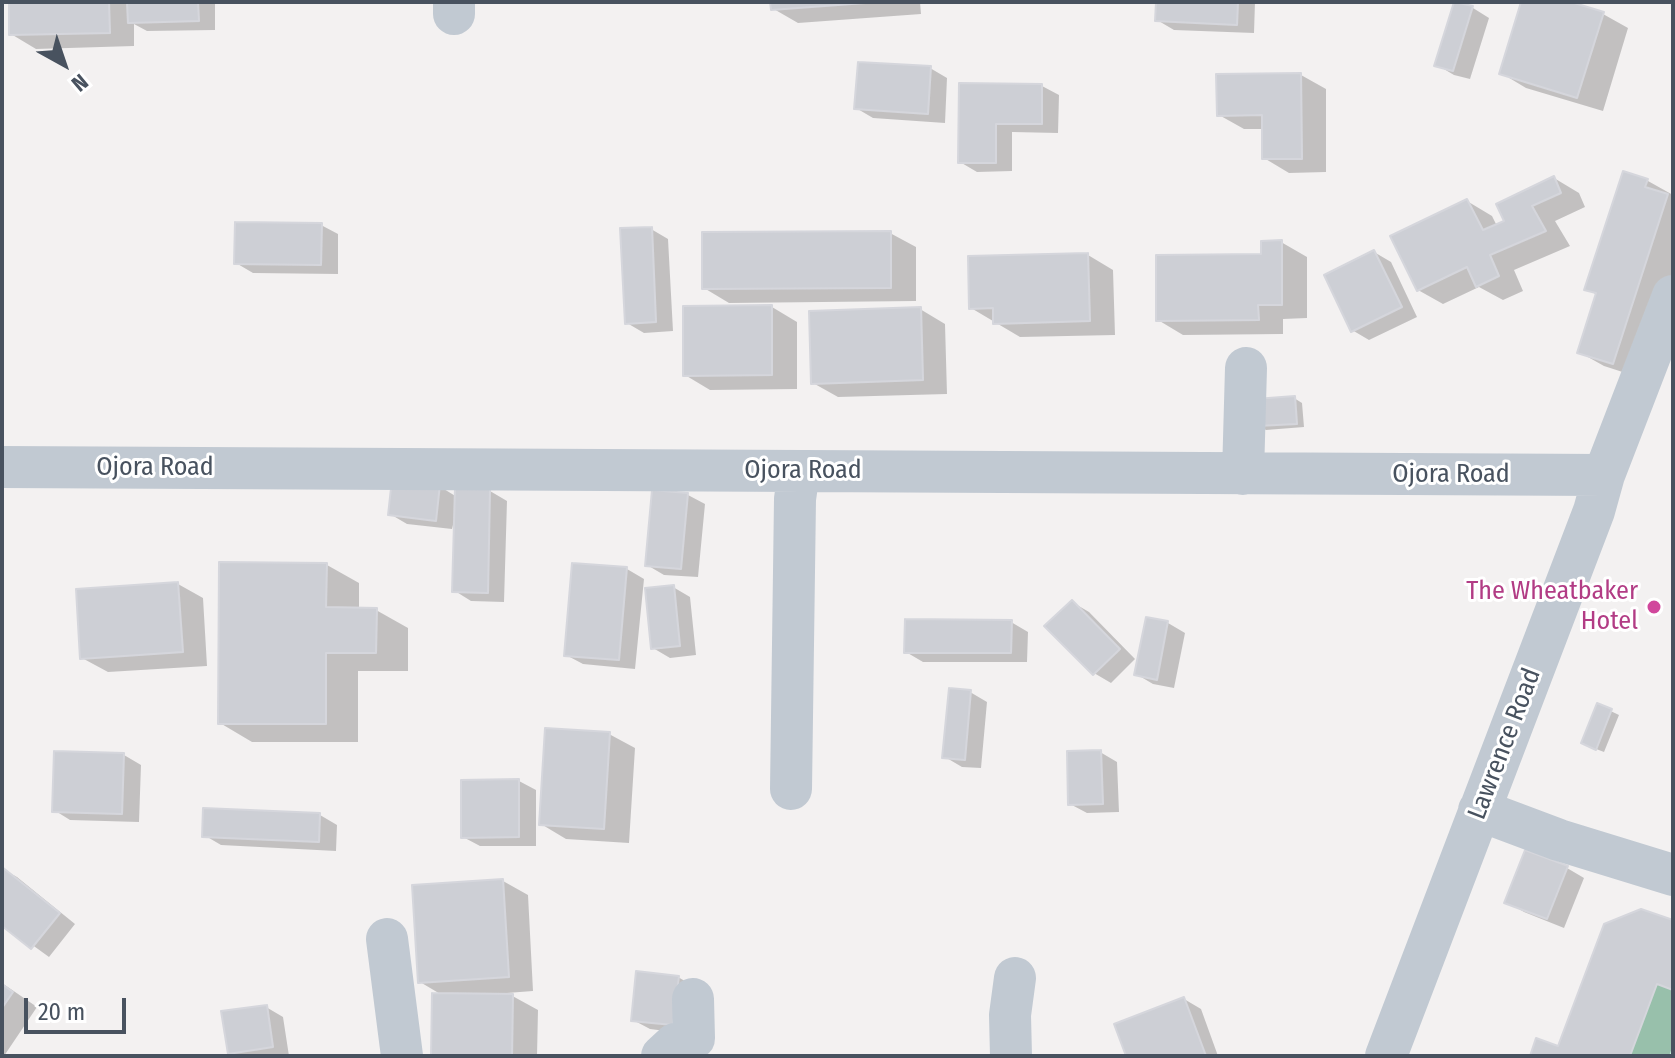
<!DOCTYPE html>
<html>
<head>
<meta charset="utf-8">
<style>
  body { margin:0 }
  #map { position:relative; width:1675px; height:1058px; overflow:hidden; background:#f3f1f1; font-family:"Fira Sans Condensed",sans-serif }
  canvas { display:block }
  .frame { position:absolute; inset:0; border:4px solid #48525f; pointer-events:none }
  .north { position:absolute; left:24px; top:24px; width:80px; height:80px; -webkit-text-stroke:6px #fff; paint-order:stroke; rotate:140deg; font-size:22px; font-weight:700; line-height:32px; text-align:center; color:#48525f }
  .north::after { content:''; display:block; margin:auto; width:28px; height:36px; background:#48525f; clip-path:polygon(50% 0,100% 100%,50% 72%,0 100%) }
  .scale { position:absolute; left:24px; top:998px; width:102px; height:36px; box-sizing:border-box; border:4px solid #48525f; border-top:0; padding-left:10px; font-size:24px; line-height:28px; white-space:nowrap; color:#48525f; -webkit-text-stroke:6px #fff; paint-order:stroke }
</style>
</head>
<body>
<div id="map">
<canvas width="1675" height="1058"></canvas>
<div class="frame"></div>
<div class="north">N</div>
<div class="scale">20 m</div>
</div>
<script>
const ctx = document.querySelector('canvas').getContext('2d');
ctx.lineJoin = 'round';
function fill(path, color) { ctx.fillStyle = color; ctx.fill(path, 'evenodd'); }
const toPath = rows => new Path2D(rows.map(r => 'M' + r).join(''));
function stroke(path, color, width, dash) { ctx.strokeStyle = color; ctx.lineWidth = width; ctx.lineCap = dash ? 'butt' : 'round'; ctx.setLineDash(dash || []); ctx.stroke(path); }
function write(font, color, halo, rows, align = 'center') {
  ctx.font = font + ' "Fira Sans Condensed",sans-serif'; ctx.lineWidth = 6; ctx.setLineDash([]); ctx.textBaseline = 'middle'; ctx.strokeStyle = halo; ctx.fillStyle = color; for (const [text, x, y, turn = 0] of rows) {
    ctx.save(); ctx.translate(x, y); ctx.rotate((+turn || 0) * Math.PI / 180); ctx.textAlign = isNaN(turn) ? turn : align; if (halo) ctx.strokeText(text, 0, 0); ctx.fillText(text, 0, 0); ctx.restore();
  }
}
fill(toPath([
  [1657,984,1673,990,1673,1047,1670,1056,1630,1056]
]), '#bff0d6');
fill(toPath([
  [11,2,215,2,215,30,147,31,134,24,134,46,36,49,11,34],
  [772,2,920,2,921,14,798,23,772,8],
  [1158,2,1255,2,1254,33,1174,30,1157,20],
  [1523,2,1564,2,1603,14,1628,28,1603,111,1526,88,1501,73],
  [1455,3,1473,8,1489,18,1470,79,1454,75,1437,65],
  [930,68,947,78,945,123,873,118,856,108],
  [1301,75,1326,89,1326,172,1289,173,1264,158,1264,129,1244,129,1219,115],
  [961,85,1042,86,1059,95,1058,133,1012,132,1012,171,977,172,960,162],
  [1624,173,1648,181,1673,195,1673,270,1638,377,1604,366,1579,352,1597,295,1587,289],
  [1554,178,1579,193,1585,207,1555,221,1570,246,1514,270,1523,291,1503,300,1479,287,1443,304,1418,290,1467,201,1492,216,1497,226,1507,222],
  [321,225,338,234,338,274,253,273,236,263],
  [651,229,668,239,673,331,644,333,627,323],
  [890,233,916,247,916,301,729,303,704,288],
  [1281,242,1307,257,1307,318,1283,319,1283,334,1183,335,1158,320],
  [1374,252,1391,262,1417,317,1369,340,1352,330],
  [1088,255,1113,270,1115,335,1020,337,971,308],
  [772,307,797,322,797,389,710,390,685,375],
  [920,309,945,324,947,394,838,397,813,383],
  [1294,398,1302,403,1304,427,1266,430,1258,425],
  [439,486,457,497,490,491,507,501,504,602,471,601,455,591,456,521,454,521,452,529,407,524,390,514],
  [688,495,705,504,698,577,664,575,647,565],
  [327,565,359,583,359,609,376,610,408,628,408,671,358,671,358,742,252,742,220,723],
  [627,569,644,579,635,669,583,664,566,655],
  [178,584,203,598,207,666,108,672,82,658],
  [673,587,690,597,696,655,670,658,653,648],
  [1072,602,1089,612,1135,659,1111,683,1094,673],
  [1147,619,1168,623,1185,633,1174,688,1153,684,1136,674],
  [1011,622,1028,632,1027,662,923,662,906,652],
  [970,692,987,702,981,768,962,767,945,757],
  [1598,705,1619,715,1604,752,1591,747],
  [609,734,635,748,629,843,566,839,541,824],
  [1100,752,1117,762,1119,812,1087,813,1070,804],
  [124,755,141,765,139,822,70,820,54,810],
  [519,781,536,790,536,846,480,846,463,837],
  [320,815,337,825,336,851,221,845,204,835],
  [1567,868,1584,878,1564,928,1524,912,1507,902],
  [2,869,17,877,75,924,49,957,2,923],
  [503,881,528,895,533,991,507,993,538,1010,537,1056,433,1056,442,995,420,982],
  [1673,922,1673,1045,1669,1056,1532,1056,1560,1049],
  [678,977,695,987,689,1034,650,1029,633,1020],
  [2,983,37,1007,4,1056,2,1056],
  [1184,999,1201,1009,1218,1056,1128,1056],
  [266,1007,283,1017,289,1056,236,1056,229,1052]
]), '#0003');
const building = toPath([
  [9,2,109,2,110,33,9,35,9,2],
  [127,2,198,2,199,21,128,23,127,2],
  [770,2,878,2,771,10,770,2],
  [1156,2,1238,2,1237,25,1155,21,1156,2],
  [1454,2,1473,6,1453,71,1434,66,1454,2],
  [1521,2,1571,2,1604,12,1577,98,1499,74,1521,2],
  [858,62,931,66,928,114,854,109,858,62],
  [1301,73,1302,159,1262,159,1262,115,1217,116,1216,74,1301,73],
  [959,83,1042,84,1042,124,996,124,996,163,958,163,959,83],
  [1623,171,1648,179,1645,187,1668,194,1613,364,1577,353,1596,293,1584,290,1623,171],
  [1554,176,1561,193,1532,206,1546,231,1490,255,1499,276,1476,287,1467,267,1417,291,1390,236,1467,199,1483,230,1504,221,1496,204,1554,176],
  [235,222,322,223,321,265,234,264,235,222],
  [652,227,656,322,625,324,620,228,652,227],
  [891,231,891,288,702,289,702,232,891,231],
  [1282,240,1282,305,1258,305,1259,320,1156,321,1156,255,1261,254,1261,241,1282,240],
  [1374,250,1402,307,1351,332,1324,275,1374,250],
  [1088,253,1090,321,993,324,993,308,969,309,968,256,1088,253],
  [772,305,772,375,683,376,683,306,772,305],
  [921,307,923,380,811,384,809,311,921,307],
  [1295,396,1297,424,1256,426,1255,399,1295,396],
  [392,479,440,484,436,521,388,515,392,479],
  [455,488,490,489,488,593,452,592,455,488],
  [652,490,688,493,681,569,645,566,652,490],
  [219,562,327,563,326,607,377,608,376,653,326,653,326,724,218,724,219,562],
  [572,563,627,567,619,660,564,656,572,563],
  [178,582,183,652,80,659,76,589,178,582],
  [674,585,680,646,651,649,645,588,674,585],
  [1072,600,1120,649,1093,675,1044,626,1072,600],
  [1146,617,1168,621,1157,680,1134,675,1146,617],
  [905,619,1012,620,1011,653,904,653,905,619],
  [949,688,971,690,965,760,942,758,949,688],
  [1597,703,1612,709,1596,750,1581,743,1597,703],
  [545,728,610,732,604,829,539,825,545,728],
  [1101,750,1103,804,1068,805,1067,751,1101,750],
  [54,751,124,753,122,814,52,812,54,751],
  [519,779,519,837,461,838,461,780,519,779],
  [203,808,320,813,319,842,202,837,203,808],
  [1525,850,1568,866,1547,919,1504,903,1525,850],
  [2,867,60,913,31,949,2,926,2,867],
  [503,879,509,977,418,983,412,885,503,879],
  [1641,909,1673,920,1673,990,1657,984,1630,1056,1530,1056,1536,1038,1558,1046,1604,924,1641,909],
  [636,971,679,976,673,1025,631,1021,636,971],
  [2,984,13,992,2,1008,2,984],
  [432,993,513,994,512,1056,431,1056,432,993],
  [1184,997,1206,1056,1126,1056,1114,1024,1184,997],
  [267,1005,273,1047,228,1054,221,1011,267,1005]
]);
fill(building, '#cdcfd5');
stroke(building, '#d5d6dc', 2);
stroke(toPath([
  [454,2,454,14],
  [2,467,1604,475],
  [1243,474,1246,368],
  [791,789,795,499,799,471],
  [1479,810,1559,840,1673,875],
  [387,939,402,1056],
  [662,1056,675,1044,684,1044,694,1038,693,999],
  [1011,1056,1010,1015,1015,978],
  [1386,1056,1594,511,1604,475,1673,296]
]), '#c1c9d2', 42);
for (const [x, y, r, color] of [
  [1654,607,8,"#d1479c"]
]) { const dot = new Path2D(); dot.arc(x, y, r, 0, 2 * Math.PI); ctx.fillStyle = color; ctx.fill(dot); stroke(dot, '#fff', 3); }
write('26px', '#48525f', '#fff', [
  ["Ojora Road",155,468],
  ["Ojora Road",803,471],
  ["Ojora Road",1451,475],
  ["Lawrence Road",1505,744,-69]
]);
write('26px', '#b23c85', '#fff', [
  ["The Wheatbaker",1638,592],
  ["Hotel",1638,622]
], 'right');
</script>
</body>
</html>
